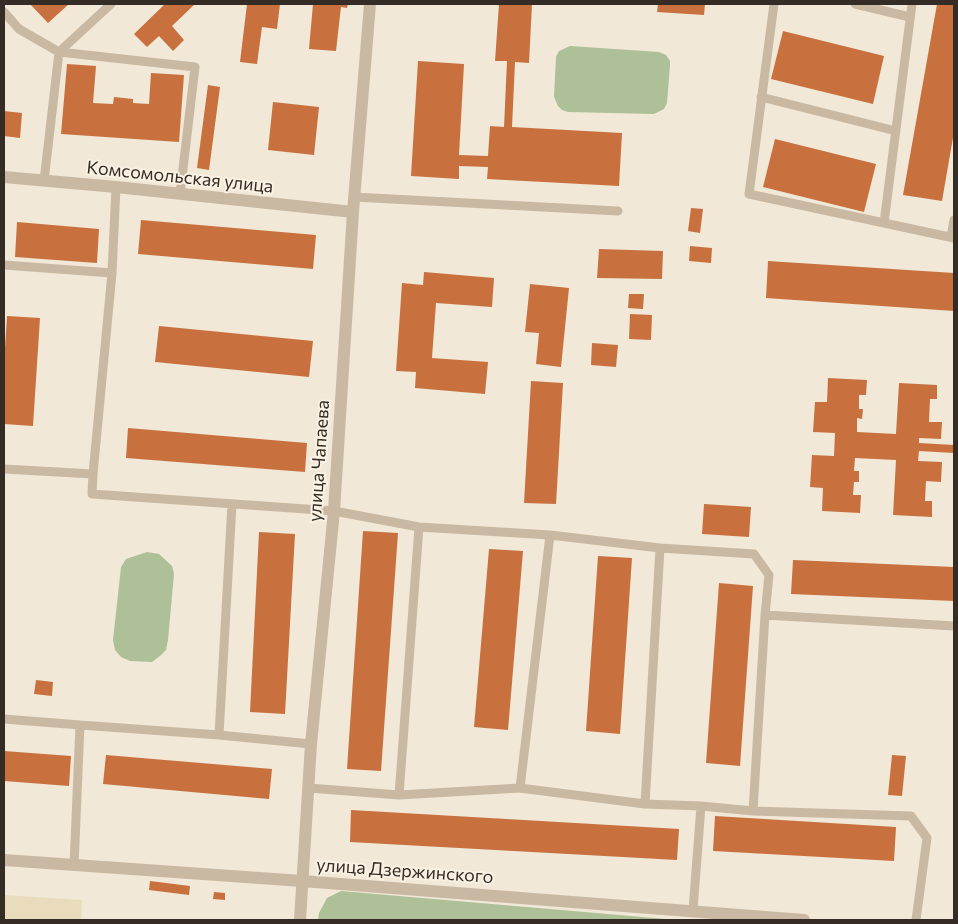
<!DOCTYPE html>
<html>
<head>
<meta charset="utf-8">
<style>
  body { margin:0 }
  #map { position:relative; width:958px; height:924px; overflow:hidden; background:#f1e8d7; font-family:Commissioner,sans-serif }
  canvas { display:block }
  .frame { position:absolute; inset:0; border:5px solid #342c25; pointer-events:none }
</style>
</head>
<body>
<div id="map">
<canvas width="958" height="924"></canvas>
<div class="frame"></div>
</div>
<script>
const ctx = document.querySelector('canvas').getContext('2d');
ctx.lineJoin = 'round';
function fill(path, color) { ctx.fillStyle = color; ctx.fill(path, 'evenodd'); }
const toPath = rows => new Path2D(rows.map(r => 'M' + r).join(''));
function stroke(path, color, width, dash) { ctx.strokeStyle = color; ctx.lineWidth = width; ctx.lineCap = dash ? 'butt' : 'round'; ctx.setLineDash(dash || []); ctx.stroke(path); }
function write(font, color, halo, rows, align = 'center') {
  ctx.font = font + ' Commissioner,sans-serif'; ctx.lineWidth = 4; ctx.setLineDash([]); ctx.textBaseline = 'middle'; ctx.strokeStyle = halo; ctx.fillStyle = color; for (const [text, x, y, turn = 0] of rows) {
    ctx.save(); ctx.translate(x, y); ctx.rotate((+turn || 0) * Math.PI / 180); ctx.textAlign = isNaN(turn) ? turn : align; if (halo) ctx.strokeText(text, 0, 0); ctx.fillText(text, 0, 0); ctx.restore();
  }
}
fill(toPath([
  [570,46,659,52,666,55,670,61,670,65,667,103,664,109,654,114,568,112,562,110,558,106,554,97,556,57,559,51],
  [147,552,159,554,172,566,174,574,168,640,166,650,160,656,152,662,130,661,121,657,115,650,113,640,121,567,126,559],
  [341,891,677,920,318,920,319,913,327,898]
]), '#adc097');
fill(toPath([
  [4,895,82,900,81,920,4,920]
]), '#e9dcbd');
fill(toPath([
  [30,4,69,4,48,23],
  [165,4,195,4,172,26,184,40,173,51,159,36,147,47,134,34],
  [247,4,280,4,277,29,262,27,257,64,240,62],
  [313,4,348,4,347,8,341,7,336,51,309,49],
  [499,4,532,4,529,63,515,62,512,127,622,133,619,186,487,179,488,167,459,166,459,179,411,176,418,61,464,64,459,155,488,156,490,126,504,127,507,61,495,61],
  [658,4,705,4,704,15,657,12],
  [937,4,954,4,954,132,942,201,903,195],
  [783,31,884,56,873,104,771,79],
  [67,64,96,66,93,103,113,104,114,97,133,99,133,103,149,104,151,73,184,75,179,142,61,134],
  [208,85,220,87,209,170,197,168],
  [273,102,319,107,314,155,268,150],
  [4,111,22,113,20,138,4,136],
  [775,139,876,164,864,212,763,187],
  [691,208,703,209,700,233,688,231],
  [141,220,316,235,313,269,138,254],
  [17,222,99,229,97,263,15,257],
  [690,246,712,248,711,263,689,261],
  [599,249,663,251,662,279,597,278],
  [768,261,954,273,954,311,766,298],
  [424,272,494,278,492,307,436,303,432,358,488,362,485,394,415,388,416,372,396,371,402,283,423,285],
  [530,284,569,288,561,367,536,364,539,333,525,332],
  [629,294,644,294,643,309,628,308],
  [630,314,652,315,651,340,629,339],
  [7,316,40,318,33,426,4,424,4,363],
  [159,326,313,341,309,377,155,362],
  [592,343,618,345,616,367,591,365],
  [828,378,867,380,866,395,859,395,859,409,863,409,862,419,857,418,857,432,896,434,899,383,937,385,937,399,930,399,929,422,942,422,941,439,919,438,919,443,954,445,954,453,919,451,918,461,942,462,941,482,926,481,925,501,932,501,932,517,893,515,896,460,855,458,854,471,859,471,859,482,854,482,853,495,861,495,860,513,822,511,823,488,810,487,812,455,834,456,835,433,813,432,815,402,827,402],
  [531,381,563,383,556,504,524,503],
  [128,428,307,443,305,472,126,458],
  [704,504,751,507,749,537,702,534],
  [363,531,398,533,381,771,347,769],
  [259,532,295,534,285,714,250,712],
  [489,549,523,551,508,730,474,727],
  [598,556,632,558,620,734,586,731],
  [793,560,954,567,954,601,791,594],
  [719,583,753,586,740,766,706,763],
  [36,680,53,682,52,696,34,694],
  [4,751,71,756,69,786,4,781],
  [106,755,272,769,269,799,103,784],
  [892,755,906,756,902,796,888,795],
  [351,810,679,829,677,860,350,842],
  [715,816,896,827,894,861,713,851],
  [150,881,190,886,189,895,149,890],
  [214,892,225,893,225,900,213,899]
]), '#c8713e');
stroke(toPath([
  [774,4,749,194,954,238],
  [855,4,910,17],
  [4,12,19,29,59,52,111,4],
  [761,97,896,131],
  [44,181,59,52,195,67,180,194],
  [116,187,112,273,93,474,92,494,334,511,419,527,550,535,660,548],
  [354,197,618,211],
  [884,223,912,4],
  [951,237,954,220],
  [4,265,112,273],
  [4,469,93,474],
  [4,719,80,725],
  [219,735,232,504],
  [309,788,399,795,520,788,645,804,701,806,693,910],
  [520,788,550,535],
  [399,795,419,527],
  [645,804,660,548,754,554,769,575,765,615],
  [701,806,753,811,911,816,927,838,916,920],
  [753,811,765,615,954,626],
  [74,866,80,725,219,735,311,744]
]), '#c9b9a3', 9);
stroke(toPath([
  [4,177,116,187,353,212]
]), '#c9b9a3', 12);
stroke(toPath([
  [4,860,302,881,804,920],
  [300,920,311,744,334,511,353,212,370,4]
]), '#c9b9a3', 12);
write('18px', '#342c25', '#f9f2e3', [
  ["Комсомольская улица",180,177,6],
  ["улица Чапаева",319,461,-86],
  ["улица Дзержинского",405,871,4]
]);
</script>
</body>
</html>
